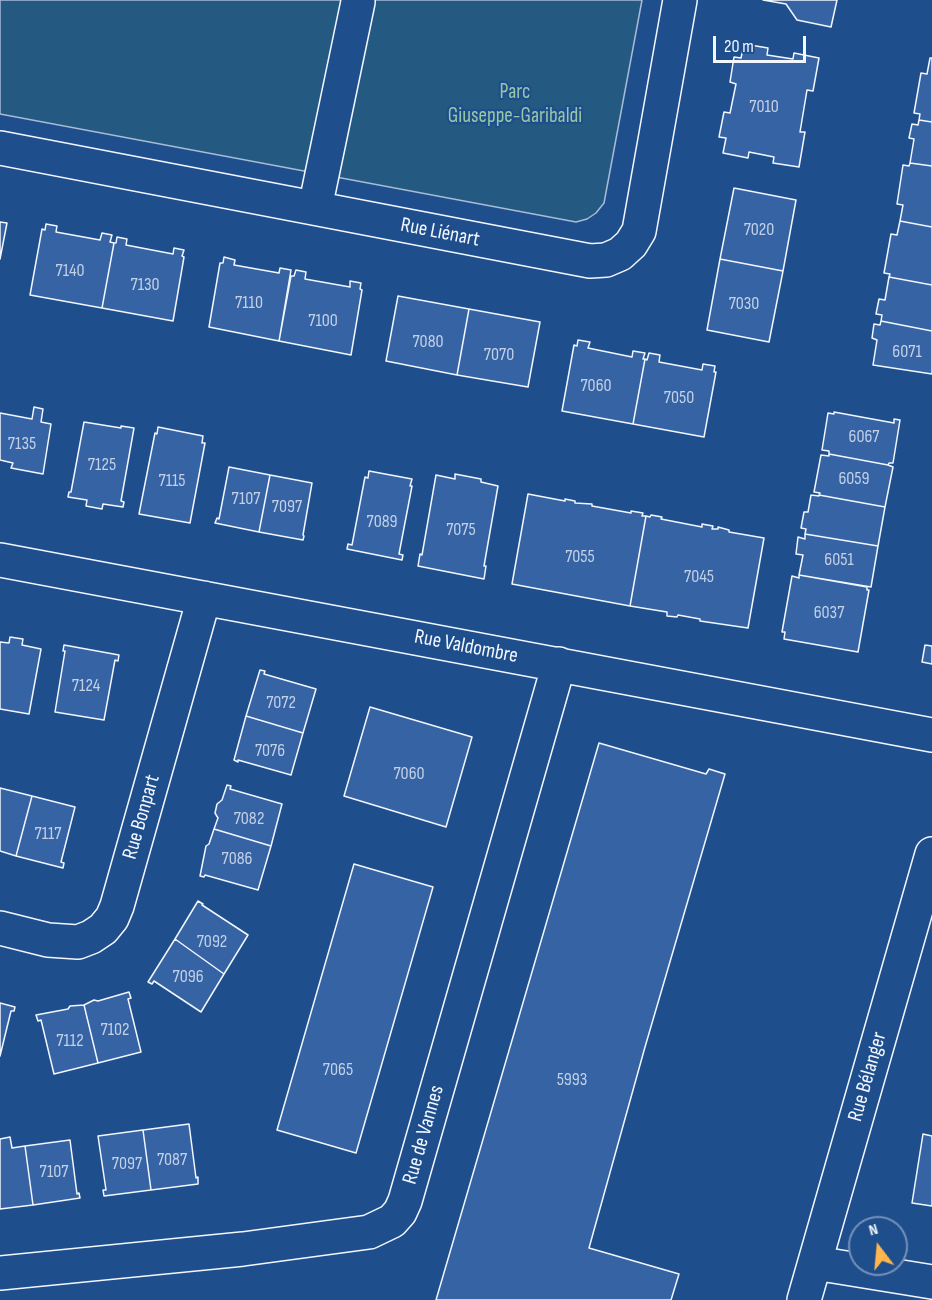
<!DOCTYPE html>
<html>
<head>
<meta charset="utf-8">
<style>
  body { margin:0 }
  #map { position:relative; width:932px; height:1300px; overflow:hidden; background:#1f4e8c; font-family:"Sofia Sans Condensed",sans-serif }
  canvas { display:block }
  .north { position:absolute; left:848px; top:1216px; width:60px; height:60px; box-sizing:border-box; background:#1f4e8c; border:2px solid #7391ba; border-radius:50%; rotate:344deg; font-size:16px; font-weight:700; line-height:24px; text-align:center; color:#f2f6ff }
  .north::after { content:''; display:block; margin:auto; width:21px; height:27px; background:#ffb74d; clip-path:polygon(50% 0,100% 100%,50% 72%,0 100%) }
  .scale { position:absolute; left:713px; top:36px; width:93px; height:27px; box-sizing:border-box; border:3px solid #f2f6ff; border-top:0; padding-left:8px; font-size:18px; line-height:21px; white-space:nowrap; color:#f2f6ff; -webkit-text-stroke:4px #1f4e8c; paint-order:stroke }
</style>
</head>
<body>
<div id="map">
<canvas width="932" height="1300"></canvas>
<div class="north">N</div>
<div class="scale">20 m</div>
</div>
<script>
const ctx = document.querySelector('canvas').getContext('2d');
ctx.lineJoin = 'round';
function fill(path, color) { ctx.fillStyle = color; ctx.fill(path, 'evenodd'); }
const toPath = rows => new Path2D(rows.map(r => 'M' + r).join(''));
function stroke(path, color, width, dash) { ctx.strokeStyle = color; ctx.lineWidth = width; ctx.lineCap = dash ? 'butt' : 'round'; ctx.setLineDash(dash || []); ctx.stroke(path); }
function write(font, color, halo, rows, align = 'center') {
  ctx.font = font + ' "Sofia Sans Condensed",sans-serif'; ctx.lineWidth = 4.5; ctx.setLineDash([]); ctx.textBaseline = 'middle'; ctx.strokeStyle = halo; ctx.fillStyle = color; for (const [text, x, y, turn = 0] of rows) {
    ctx.save(); ctx.translate(x, y); ctx.rotate((+turn || 0) * Math.PI / 180); ctx.textAlign = isNaN(turn) ? turn : align; if (halo) ctx.strokeText(text, 0, 0); ctx.fillText(text, 0, 0); ctx.restore();
  }
}
const green = toPath([
  [0,0,642,0,604,203,596,213,587,219,576,222,0,114,0,0]
]);
fill(green, '#245a82');
stroke(green, '#a8bbd7', 1.5);
const building = toPath([
  [763,0,837,0,831,27,797,20,786,4,763,0],
  [744,44,768,48,767,55,793,59,794,53,819,58,813,91,807,90,800,132,805,132,799,167,773,163,774,157,749,152,748,158,723,153,726,138,719,137,724,112,730,113,736,84,730,82,734,57,741,58,744,44],
  [930,58,932,58,932,122,919,120,920,114,914,113,921,73,927,74,930,58],
  [919,120,932,122,932,166,910,163,914,139,909,138,912,124,918,125,919,120],
  [910,163,932,166,932,227,900,221,903,205,897,204,903,165,909,166,910,163],
  [734,188,796,200,783,271,720,259,734,188],
  [900,221,932,227,932,285,889,277,890,274,884,273,891,234,897,235,900,221],
  [0,222,7,223,0,259,0,222],
  [46,224,57,226,56,232,100,240,102,233,112,235,110,242,114,243,102,308,30,295,42,229,45,230,46,224],
  [117,237,127,239,126,245,173,254,174,248,184,250,182,256,184,257,173,321,102,308,114,243,116,243,117,237],
  [224,257,235,260,234,265,279,273,280,268,291,270,279,341,209,327,220,263,223,263,224,257],
  [720,259,783,271,769,342,707,330,720,259],
  [296,270,306,272,305,279,350,287,350,281,361,283,360,289,362,290,351,355,279,341,291,276,294,276,296,270],
  [889,277,932,285,932,331,881,321,882,315,876,314,879,299,885,300,889,277],
  [398,296,469,309,457,375,386,361,398,296],
  [469,309,540,322,528,387,457,375,469,309],
  [881,321,932,331,932,374,873,365,877,340,872,338,874,324,880,325,881,321],
  [578,340,590,342,588,348,632,357,633,351,645,353,643,359,645,359,633,424,562,411,574,345,577,346,578,340],
  [649,353,660,355,659,362,702,370,703,364,715,366,714,372,716,372,704,437,633,424,645,359,647,360,649,353],
  [34,407,43,409,41,422,51,424,43,474,11,468,13,463,0,460,0,413,32,419,34,407],
  [834,412,894,423,894,419,900,420,893,463,889,463,888,465,829,454,829,451,822,450,828,413,834,414,834,412],
  [84,422,121,428,121,426,134,428,121,501,124,502,123,507,103,504,102,509,86,506,87,500,68,497,69,492,71,492,84,422],
  [158,427,203,436,202,443,205,443,190,523,139,514,155,433,157,434,158,427],
  [829,454,888,465,893,467,885,507,819,495,820,493,814,492,821,455,829,456,829,454],
  [229,467,270,475,259,532,215,523,217,518,219,519,229,467],
  [369,471,412,479,410,486,412,486,399,554,403,555,402,560,347,549,348,544,352,545,365,477,368,478,369,471],
  [455,474,481,479,481,482,498,486,484,566,486,566,484,579,418,566,420,554,422,555,436,475,455,479,455,474],
  [270,475,312,483,303,535,304,536,303,540,259,532,270,475],
  [528,494,565,501,565,499,575,501,575,503,592,504,592,506,631,513,631,511,643,513,642,516,646,516,630,606,512,584,528,494],
  [811,495,819,496,819,495,885,507,878,546,805,534,806,529,801,528,804,512,808,512,811,495],
  [651,515,662,517,661,519,702,527,702,524,713,526,712,529,718,529,718,527,729,530,729,532,764,538,748,628,700,621,700,619,678,615,677,617,667,616,667,612,630,606,646,516,650,517,651,515],
  [805,534,878,546,871,587,799,575,803,555,796,554,798,537,805,539,805,534],
  [799,575,867,587,867,590,869,590,858,652,784,639,785,632,782,632,792,576,799,578,799,575],
  [10,637,23,639,22,645,41,649,29,714,0,709,0,642,9,643,10,637],
  [64,645,119,655,118,661,115,660,104,720,55,712,65,651,63,651,64,645],
  [925,645,932,646,932,664,922,662,925,645],
  [260,670,265,671,264,674,316,689,303,733,246,716,260,670],
  [370,707,472,737,446,827,344,796,370,707],
  [246,716,303,733,291,775,238,760,238,762,234,760,246,716],
  [599,743,706,774,709,769,725,774,645,1047,589,1248,679,1274,671,1300,436,1300,599,743],
  [227,785,231,786,230,789,282,804,271,846,214,829,218,818,215,813,217,804,222,800,227,785],
  [0,788,32,796,16,856,0,851,0,788],
  [32,796,75,807,61,862,64,863,63,868,16,856,32,796],
  [214,829,271,846,258,890,205,875,204,877,200,876,206,846,209,844,214,829],
  [354,864,433,887,356,1153,277,1130,354,864],
  [198,901,203,904,202,905,248,935,224,974,175,939,198,901],
  [175,939,224,974,201,1012,154,981,152,984,148,982,175,939],
  [129,992,131,998,128,999,141,1052,98,1063,84,1005,94,1000,98,1001,129,992],
  [0,1003,15,1007,14,1011,11,1011,0,1056,0,1003],
  [84,1005,98,1063,54,1074,41,1020,38,1021,36,1015,68,1009,70,1006,84,1005],
  [189,1124,196,1178,198,1177,198,1184,151,1190,143,1130,189,1124],
  [143,1130,151,1190,104,1196,103,1190,106,1190,98,1136,143,1130],
  [923,1134,932,1136,932,1206,912,1203,923,1134],
  [10,1137,12,1148,25,1146,33,1205,0,1209,0,1139,10,1137],
  [70,1140,77,1194,79,1193,80,1198,33,1205,25,1146,70,1140]
]);
fill(building, '#3563a3');
stroke(building, '#f2f6ff', 1.5);
const minor = toPath([
  [0,148,590,261,606,260,620,254,631,244,639,231,680,0],
  [315,208,358,2],
  [0,560,932,735],
  [0,928,48,940,78,942,91,937,103,929,112,918,117,906,204,598],
  [815,1263,932,1282],
  [0,1273,243,1249,369,1232,392,1221,400,1212,405,1201,559,664],
  [804,1300,932,854]
]);
stroke(minor, '#f2f6ff', 36);
stroke(minor, '#1f4e8c', 33);
write('18px', '#c3d1e8', null, [
  ["7010",764,107],
  ["7020",759,230],
  ["7140",70,271],
  ["7130",145,285],
  ["7110",249,303],
  ["7030",744,304],
  ["7100",323,321],
  ["7080",428,342],
  ["6071",907,352],
  ["7070",499,355],
  ["7060",596,386],
  ["7050",679,398],
  ["6067",864,437],
  ["7135",22,444],
  ["7125",102,465],
  ["6059",854,479],
  ["7115",172,481],
  ["7107",246,499],
  ["7097",287,507],
  ["7089",382,522],
  ["7075",461,530],
  ["7055",580,557],
  ["6051",839,560],
  ["7045",699,577],
  ["6037",829,613],
  ["7124",86,686],
  ["7072",281,703],
  ["7076",270,751],
  ["7060",409,774],
  ["7082",249,819],
  ["7117",48,834],
  ["7086",237,859],
  ["7092",212,942],
  ["7096",188,977],
  ["7102",115,1030],
  ["7112",70,1041],
  ["7065",338,1070],
  ["5993",572,1080],
  ["7087",172,1160],
  ["7097",127,1164],
  ["7107",54,1172]
]);
write('21px', '#97c8a6', '#1f4e8c', [
  ["Parc",515,93],
  ["Giuseppe-Garibaldi",515,117]
]);
write('21px', '#f2f6ff', '#1f4e8c', [
  ["Rue Liénart",440,233,11],
  ["Rue Valdombre",466,647,11],
  ["Rue Bonpart",142,817,-74],
  ["Rue Bélanger",868,1077,-74],
  ["Rue de Vannes",424,1135,-74]
]);
</script>
</body>
</html>
